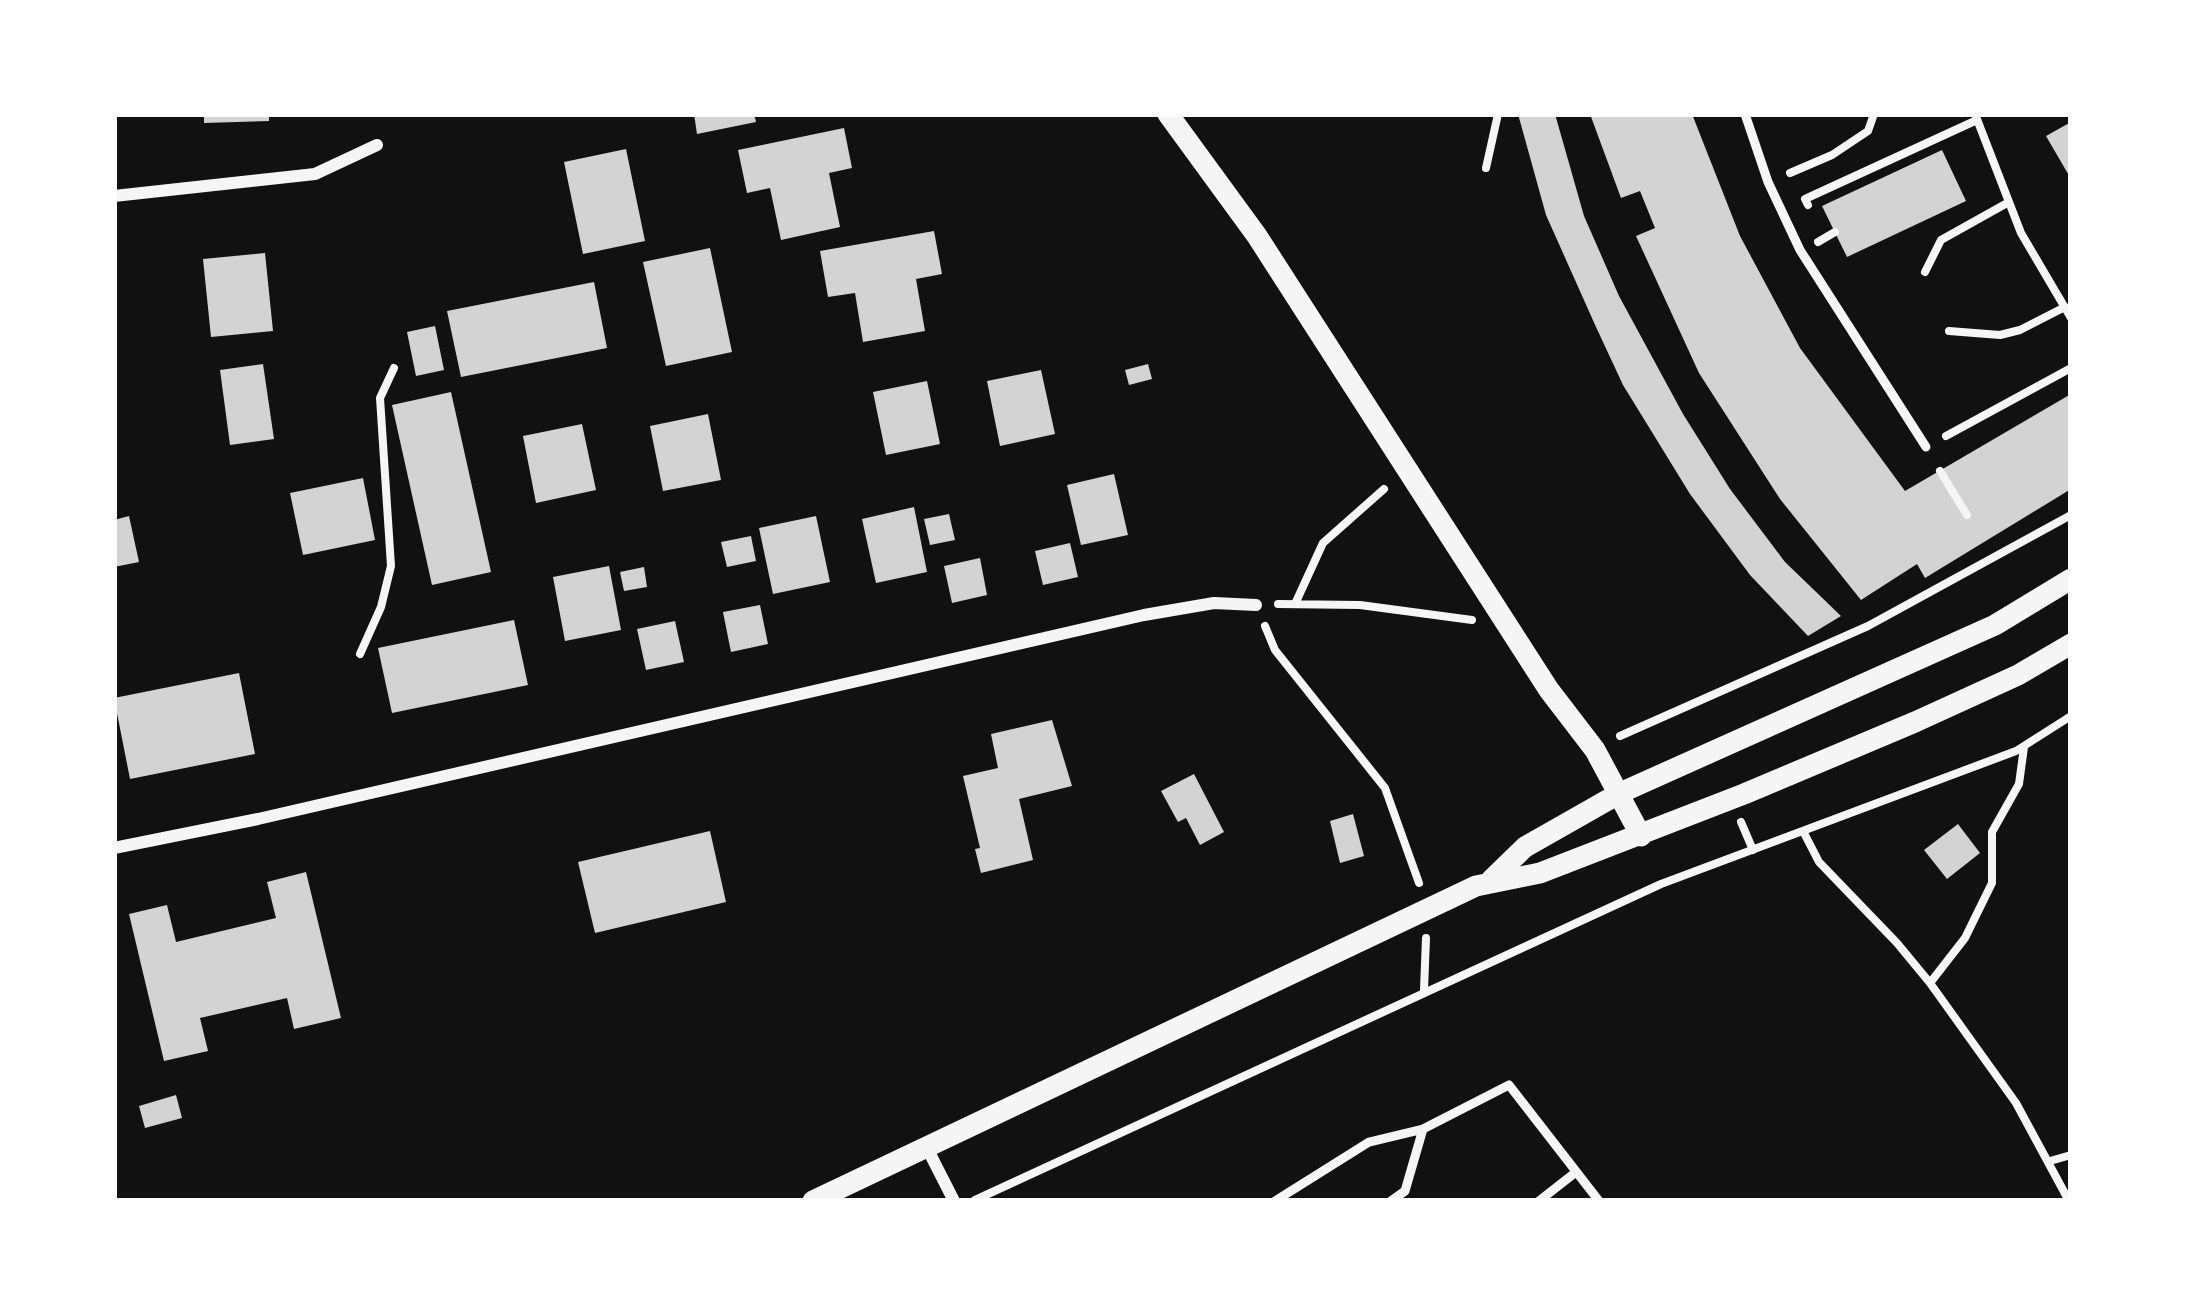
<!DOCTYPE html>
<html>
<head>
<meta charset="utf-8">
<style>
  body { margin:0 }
  #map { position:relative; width:2185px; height:1315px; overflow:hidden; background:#111; font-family:"Alegreya Sans",sans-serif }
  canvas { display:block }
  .frame { position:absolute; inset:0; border:117px solid #fff; pointer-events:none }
</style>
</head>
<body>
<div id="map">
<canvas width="2185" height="1315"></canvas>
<div class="frame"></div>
</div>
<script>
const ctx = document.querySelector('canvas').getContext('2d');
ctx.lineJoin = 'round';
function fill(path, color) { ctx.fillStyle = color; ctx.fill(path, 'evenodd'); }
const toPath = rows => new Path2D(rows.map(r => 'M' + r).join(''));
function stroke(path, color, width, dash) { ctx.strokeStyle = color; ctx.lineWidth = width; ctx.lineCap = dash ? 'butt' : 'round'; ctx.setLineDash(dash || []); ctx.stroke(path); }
fill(toPath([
  [204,114,269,114,269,121,204,123],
  [694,114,754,114,756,122,697,134],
  [1518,114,1555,114,1584,216,1619,296,1683,414,1730,489,1785,562,1841,616,1808,636,1750,575,1690,494,1623,385,1596,327,1546,215],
  [1590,114,1692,114,1740,236,1800,348,1905,491,2071,394,2071,489,1925,578,1917,564,1861,600,1780,499,1699,373,1636,236,1655,228,1640,191,1621,198],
  [2071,122,2071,179,2046,136],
  [844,128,852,168,829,173,840,227,781,240,770,188,747,193,738,150],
  [626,149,645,241,583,254,564,162],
  [1942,150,1966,201,1847,257,1822,206],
  [934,231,942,274,916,279,925,331,863,342,855,293,828,297,820,251],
  [710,248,732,352,666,366,643,262],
  [265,253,273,331,211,337,203,259],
  [594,282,607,348,461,377,447,311],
  [435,326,444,370,416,376,407,332],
  [263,364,274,439,230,445,220,370],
  [1148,364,1152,379,1129,385,1125,370],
  [1041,370,1055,434,1000,446,987,381],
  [927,381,940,444,886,455,873,392],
  [451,392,491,572,432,585,392,405],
  [708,414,721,480,663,491,650,426],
  [582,424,596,490,536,503,523,436],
  [1114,474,1128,535,1081,545,1067,485],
  [363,478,375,540,303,555,290,493],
  [914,507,927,572,876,583,862,519],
  [949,514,955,540,930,545,924,519],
  [129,516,139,562,114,567,114,520],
  [816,516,830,582,773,594,759,528],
  [751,536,756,561,727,567,721,542],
  [1070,543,1078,577,1043,585,1035,551],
  [980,558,987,595,952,603,944,566],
  [609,566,621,630,565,641,553,577],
  [644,567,647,587,624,591,620,572],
  [760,605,768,644,731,652,723,612],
  [514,620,528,685,392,713,378,648],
  [675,621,684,662,646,670,637,629],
  [239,673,255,754,130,779,114,698],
  [1052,720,1072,786,1019,799,1033,860,981,873,975,849,980,848,963,776,998,768,991,734],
  [1194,774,1224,832,1200,845,1186,818,1178,822,1161,791],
  [1353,814,1364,856,1340,863,1330,821],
  [1958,824,1980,853,1947,879,1924,850],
  [710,831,726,902,595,933,578,862],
  [306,872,341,1018,294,1029,287,998,200,1018,208,1051,164,1061,129,914,167,905,176,942,276,918,267,882],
  [176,1095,182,1118,145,1128,139,1106]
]), '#d3d3d3');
stroke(toPath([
  [1975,114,2021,233,2071,318],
  [1486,168,1498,114],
  [1790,173,1832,155,1868,131,1874,114],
  [1808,205,1805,199,1977,120],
  [1818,242,1835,232],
  [1925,272,1941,240,2009,202],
  [1949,331,2000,335,2020,330,2065,307],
  [1946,436,2071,368],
  [1940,471,1967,515],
  [1278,604,1360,605,1472,620],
  [1295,604,1323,543,1384,489],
  [1265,626,1275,650,1385,788,1419,883],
  [360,654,381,607,391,566,380,398,394,368],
  [1620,736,1868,626,2071,515],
  [1741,822,1753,850],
  [1803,831,1819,862,1897,943,1930,983,2016,1103,2069,1201],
  [1930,983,1965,938,1992,883,1992,832,2019,784,2024,747],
  [1424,990,1426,938],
  [2050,1161,2071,1155],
  [975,1200,1661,884,2016,751,2071,716]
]), '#f5f5f5', 8);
stroke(toPath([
  [1745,114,1768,182,1800,250,1926,447],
  [1275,1201,1369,1142,1423,1129,1509,1085,1599,1201],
  [1391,1201,1405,1191,1423,1129],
  [1539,1201,1576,1172]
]), '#f5f5f5', 9);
stroke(toPath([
  [114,196,315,174,377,145],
  [114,848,258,819,1144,615,1214,603,1256,605],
  [926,1146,954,1201]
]), '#f5f5f5', 12);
stroke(toPath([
  [1168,114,1257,236,1549,690,1595,750,1641,836],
  [1491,880,1525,847,1620,793,1995,625,2071,579],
  [813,1201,1476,886,1540,873,1744,794,1915,722,2018,675,2071,644]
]), '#f5f5f5', 21);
</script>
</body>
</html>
